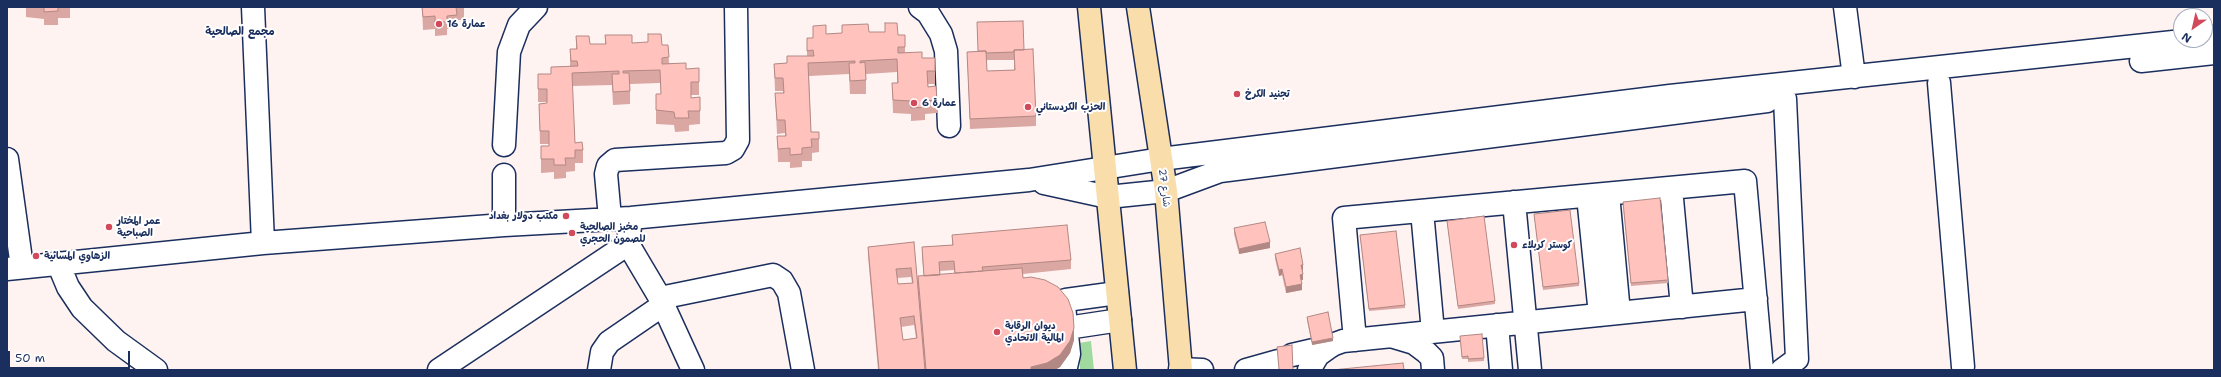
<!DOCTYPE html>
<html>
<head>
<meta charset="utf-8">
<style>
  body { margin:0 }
  #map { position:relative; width:2221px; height:377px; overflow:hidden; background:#fff3f2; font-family:"Shantell Sans",sans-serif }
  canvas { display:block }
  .frame { position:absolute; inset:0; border:8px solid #1b2f5e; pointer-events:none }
  .north { position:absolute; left:2173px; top:8px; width:40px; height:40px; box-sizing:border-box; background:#fff; border:1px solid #a4acbf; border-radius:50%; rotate:214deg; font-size:11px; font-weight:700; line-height:16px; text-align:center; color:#1b2f5e }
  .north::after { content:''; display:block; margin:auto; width:14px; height:18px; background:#d1495b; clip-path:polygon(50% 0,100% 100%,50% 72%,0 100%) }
  .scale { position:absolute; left:8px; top:351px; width:122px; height:18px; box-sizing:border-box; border:2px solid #1b2f5e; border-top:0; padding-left:5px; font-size:12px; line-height:14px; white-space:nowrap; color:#1b2f5e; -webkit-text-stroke:3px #fff; paint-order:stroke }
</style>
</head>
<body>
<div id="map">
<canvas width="2221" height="377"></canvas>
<div class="frame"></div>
<div class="north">N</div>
<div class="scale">50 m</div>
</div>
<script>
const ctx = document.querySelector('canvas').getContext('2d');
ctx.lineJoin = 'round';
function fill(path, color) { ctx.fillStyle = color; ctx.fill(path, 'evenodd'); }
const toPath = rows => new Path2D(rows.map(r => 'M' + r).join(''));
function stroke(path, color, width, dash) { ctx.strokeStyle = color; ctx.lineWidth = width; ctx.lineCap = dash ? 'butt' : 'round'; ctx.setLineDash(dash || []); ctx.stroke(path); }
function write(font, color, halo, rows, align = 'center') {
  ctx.font = font + ' "Shantell Sans","Playpen Sans Arabic",sans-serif'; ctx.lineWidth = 4; ctx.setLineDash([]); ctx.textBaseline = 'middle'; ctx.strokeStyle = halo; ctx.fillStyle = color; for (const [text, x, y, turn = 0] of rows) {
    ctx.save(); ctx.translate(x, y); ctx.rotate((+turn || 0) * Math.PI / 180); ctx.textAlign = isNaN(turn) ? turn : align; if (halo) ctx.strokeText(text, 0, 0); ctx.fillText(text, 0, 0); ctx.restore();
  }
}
fill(toPath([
  [1091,341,1094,370,1080,370,1079,343]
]), '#a1da9f');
const minor = toPath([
  [253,7,263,243],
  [920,7,928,13,941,34,946,51,949,126],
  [1845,7,1854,77],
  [2205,38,2214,37],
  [2141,61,2214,53],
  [1939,83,1963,367],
  [504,145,509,52,519,25,536,7],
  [7,159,22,267],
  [504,175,504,225],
  [1044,183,1108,197,1166,191,1220,171,1767,101],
  [1671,188,1682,307],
  [1608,194,1619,313],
  [1588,196,1600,315],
  [1514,202,1530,370],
  [1422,211,1433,332],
  [610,218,606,174,608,166,615,160,726,153,733,149,738,140,736,7],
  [628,244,660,298,693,370],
  [58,263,68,287,82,308,116,341,156,370],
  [7,269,263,243,504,225,631,218,1029,180,1161,159,1670,96,2192,40],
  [660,298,773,275,782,281,789,293,803,370],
  [1497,325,1501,370],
  [1067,328,1120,320],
  [1394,337,1414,343,1426,352,1432,358,1433,370],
  [1355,340,1344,218,1745,181,1762,370],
  [1292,355,1331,346],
  [1180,369,1202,370],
  [439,370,628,244,631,218],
  [599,370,602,352,609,342,663,305],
  [1062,370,1066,367,1069,354,1064,306,1066,300,1117,293],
  [1246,370,1278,361],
  [1309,370,1318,355,1332,345,1343,341,1756,299],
  [1782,370,1797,359,1785,99]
]);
const major = toPath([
  [1089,7,1125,370],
  [1138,7,1166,191,1181,370]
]);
stroke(minor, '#1b2f5e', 25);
stroke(major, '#1b2f5e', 25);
stroke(minor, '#fff', 22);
stroke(major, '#f9ddab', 22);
fill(toPath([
  [26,7,70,7,70,18,58,18,58,25,44,25,44,19,26,17],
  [422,7,464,7,464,20,457,20,457,28,447,29,447,35,435,36,435,29,423,30],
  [842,25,869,32,898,35,905,35,905,53,922,58,935,71,935,84,928,84,928,87,937,100,937,113,925,114,925,120,911,121,911,114,893,113,892,83,897,83,897,72,866,74,866,94,850,94,849,74,809,76,811,132,819,132,819,152,812,153,812,161,802,161,802,167,790,168,790,162,778,162,777,136,785,136,785,133,777,134,775,93,783,93,783,91,775,91,774,64,787,63,787,56,807,56,807,38,813,38,813,26,826,34,842,33],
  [605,35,632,43,662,45,668,45,669,63,686,69,699,82,699,95,691,95,691,98,700,111,700,124,689,125,689,131,675,132,674,125,656,124,656,94,661,94,660,83,630,84,630,104,613,105,612,85,572,86,575,143,583,150,583,163,575,163,575,171,566,172,566,178,554,179,554,172,541,173,541,146,549,146,549,144,540,144,539,104,547,103,547,102,538,102,538,74,551,74,570,67,570,49,576,49,576,36,590,44,605,44],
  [1024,50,1036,116,1036,126,970,129,967,52],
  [986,60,1014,60,1014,70,987,71],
  [1623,205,1668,280,1668,283,1631,286],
  [1534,214,1579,283,1579,286,1543,290],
  [1447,221,1495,301,1495,304,1458,309],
  [1234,228,1270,248,1239,254,1234,234],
  [952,235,1071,260,1071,269,1023,274,1023,278,1074,340,1070,353,1060,367,1055,370,878,370,868,256,868,247,914,242,918,288,918,276,924,276,922,257,922,247,952,245],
  [954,270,954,274,940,275,940,271],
  [911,277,912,283,898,284,897,278],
  [914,325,916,338,903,340,901,327],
  [1360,235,1405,305,1405,308,1369,311],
  [1275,254,1303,270,1302,270,1303,280,1301,280,1302,290,1286,293,1282,275,1279,276,1275,259],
  [1307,317,1333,341,1312,345,1307,320],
  [1460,339,1484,358,1484,361,1468,362,1468,359,1462,359]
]), '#dba7a3');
fill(toPath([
  [1270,242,1270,248,1239,254,1239,249],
  [1301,265,1303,265,1303,270,1301,271],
  [1282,269,1282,275,1279,276,1279,270],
  [1303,274,1303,280,1300,280,1300,275],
  [1302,284,1302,290,1286,293,1286,287],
  [1074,328,1074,340,1070,353,1060,367,1055,370,1031,370,1031,367],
  [1333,338,1333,341,1312,345,1312,342]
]), '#b28884');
const building = toPath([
  [44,7,58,7,58,11,44,12,44,7],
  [422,7,461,7,456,7,457,15,447,16,447,22,435,22,435,16,423,17,422,7],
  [1023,21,1024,50,1014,50,1014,52,986,53,986,51,978,51,977,22,1023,21],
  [885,23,897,23,898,35,905,35,905,47,898,47,898,53,922,52,922,58,935,58,935,71,927,71,928,87,936,86,937,100,925,101,925,107,911,108,911,101,893,100,892,83,898,83,897,59,860,61,860,63,865,62,866,80,850,81,849,63,855,63,855,61,808,63,811,132,819,132,819,139,811,139,812,147,802,148,802,154,790,155,790,148,778,149,777,136,786,136,785,120,777,120,775,93,784,93,783,78,775,78,774,64,787,63,787,56,814,56,813,50,807,51,807,38,813,38,813,26,826,25,826,34,842,33,842,25,868,24,869,32,885,32,885,23],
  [648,34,661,34,662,45,668,45,669,57,662,58,662,64,686,63,686,69,699,68,699,82,691,82,691,98,700,97,700,111,688,111,689,118,675,118,674,112,656,110,656,94,661,94,660,70,623,71,623,73,629,73,630,91,613,92,612,74,619,74,619,71,572,73,575,143,582,142,583,150,575,150,575,158,565,158,566,165,554,165,554,159,541,159,541,146,549,146,549,131,540,131,539,104,547,103,547,89,538,89,538,74,551,74,551,67,578,66,577,61,571,61,570,49,577,49,576,36,589,36,590,44,606,44,605,35,632,35,632,43,648,42,648,34],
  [1033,49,1036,116,970,119,967,52,986,51,987,71,1015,70,1014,50,1033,49],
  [1660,198,1668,280,1631,283,1623,202,1660,198],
  [1570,210,1579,283,1543,287,1534,214,1570,210],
  [1484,216,1495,301,1458,306,1447,221,1484,216],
  [1265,222,1270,242,1239,249,1234,228,1265,222],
  [1067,225,1071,260,982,267,983,271,955,273,954,261,939,262,940,275,924,276,922,247,953,245,952,235,1067,225],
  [1396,231,1405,305,1369,309,1360,235,1396,231],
  [914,242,925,370,879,370,868,247,914,242],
  [911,268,913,283,898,284,896,269,911,268],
  [914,316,917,338,903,340,900,318,914,316],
  [1300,248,1303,265,1301,265,1303,274,1300,275,1302,284,1286,287,1282,269,1279,270,1275,254,1300,248],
  [1022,268,1023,278,1031,277,1045,280,1058,287,1068,299,1073,313,1074,328,1070,341,1060,355,1047,363,1031,367,1031,370,926,370,918,276,1022,268],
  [1328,312,1333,338,1312,342,1307,317,1328,312],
  [1482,334,1484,358,1468,359,1468,356,1462,357,1460,336,1482,334],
  [1292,345,1293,370,1277,370,1279,369,1277,347,1292,345],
  [1403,363,1404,370,1332,370,1403,363]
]);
fill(building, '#ffc2bd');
stroke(building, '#b28884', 1);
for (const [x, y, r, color] of [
  [439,24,4,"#d1495b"],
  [1237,94,4,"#d1495b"],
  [914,103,4,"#d1495b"],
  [1028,107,4,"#d1495b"],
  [566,216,4,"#d1495b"],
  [109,227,4,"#d1495b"],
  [572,233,4,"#d1495b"],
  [1514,245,4,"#d1495b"],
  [36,256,4,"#d1495b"],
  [997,332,4,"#d1495b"]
]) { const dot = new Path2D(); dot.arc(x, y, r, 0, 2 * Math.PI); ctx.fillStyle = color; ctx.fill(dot); stroke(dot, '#fff', 1.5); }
write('bold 10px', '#1b2f5e', '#fff', [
  ["عمارة 16",447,24],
  ["تجنيد الكرخ",1245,94],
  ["عمارة 6",922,103],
  ["الحزب الكردستاني",1036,107],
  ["مكتب دولار بغداد",558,216,"right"],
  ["عمر المختار",117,221],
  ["الصباحية",117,233],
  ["مخبز الصالحية",580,227],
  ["للصمون الحجري",580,239],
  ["كوستر كربلاء",1522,245],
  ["الزهاوي المسائية",44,256],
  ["ديوان الرقابة",1005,326],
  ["المالية الاتحادي",1005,338]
], 'left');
write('10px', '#1b2f5e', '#fff', [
  ["شارع 27",1164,188,83]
]);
write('bold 11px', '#1b2f5e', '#fff', [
  ["مجمع الصالحية",240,32]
]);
</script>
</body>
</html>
